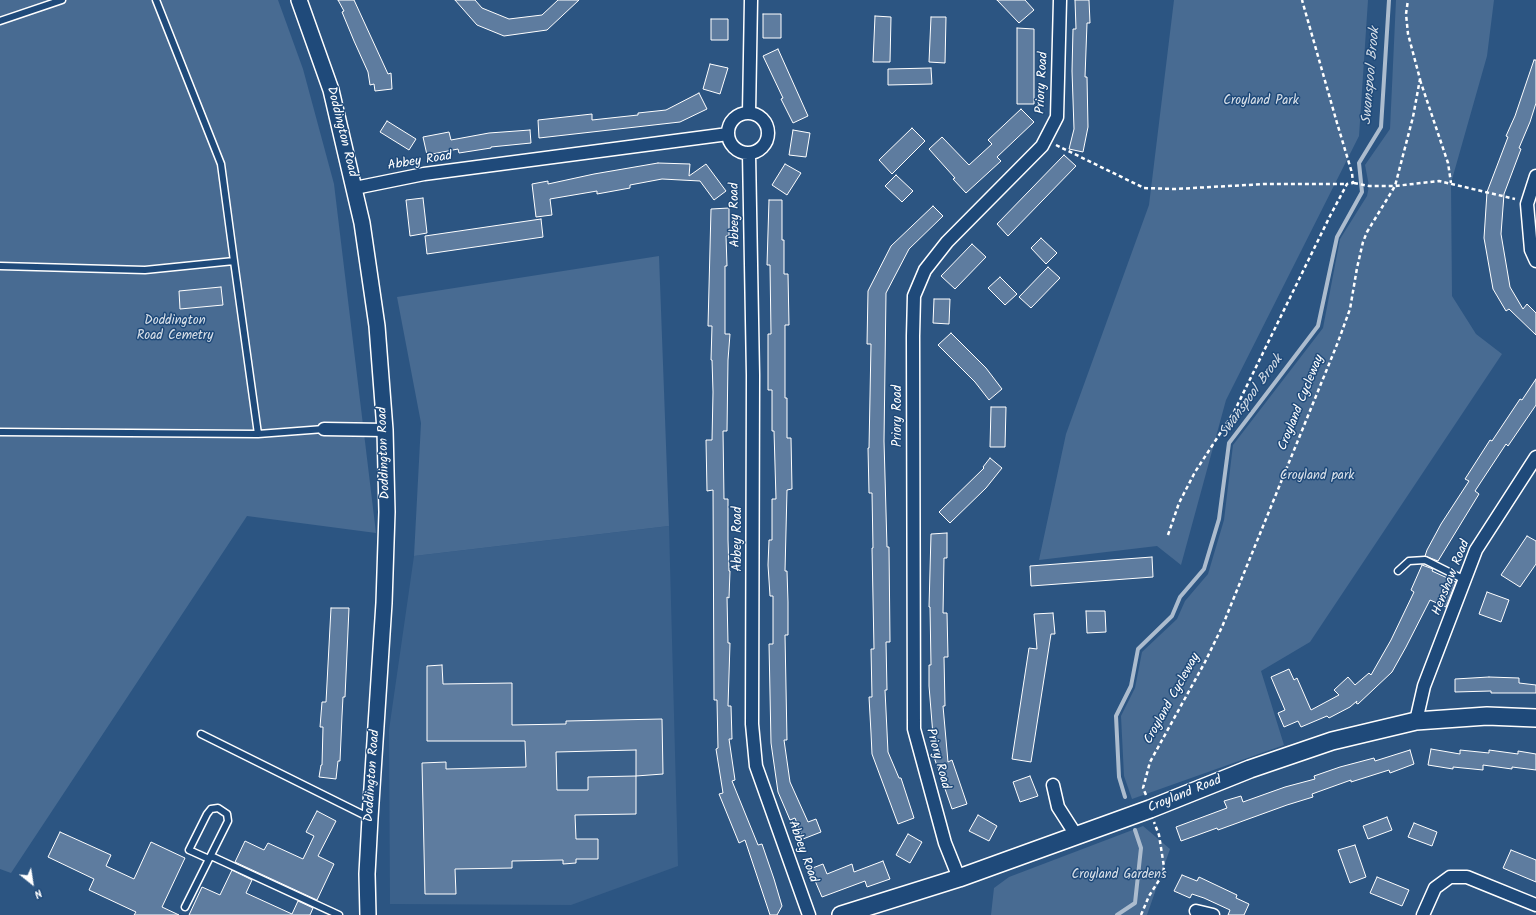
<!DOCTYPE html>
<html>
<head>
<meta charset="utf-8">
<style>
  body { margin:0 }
  #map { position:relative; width:1536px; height:915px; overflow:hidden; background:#2c5582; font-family:Kalam,sans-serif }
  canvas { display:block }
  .north { position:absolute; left:12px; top:863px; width:40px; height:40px; -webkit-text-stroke:3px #1f4a7a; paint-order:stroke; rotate:150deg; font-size:11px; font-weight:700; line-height:16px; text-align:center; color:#fff }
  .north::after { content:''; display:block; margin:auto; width:14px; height:18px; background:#fff; clip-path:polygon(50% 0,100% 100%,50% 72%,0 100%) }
</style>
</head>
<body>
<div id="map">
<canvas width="1536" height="915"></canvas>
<div class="north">N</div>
</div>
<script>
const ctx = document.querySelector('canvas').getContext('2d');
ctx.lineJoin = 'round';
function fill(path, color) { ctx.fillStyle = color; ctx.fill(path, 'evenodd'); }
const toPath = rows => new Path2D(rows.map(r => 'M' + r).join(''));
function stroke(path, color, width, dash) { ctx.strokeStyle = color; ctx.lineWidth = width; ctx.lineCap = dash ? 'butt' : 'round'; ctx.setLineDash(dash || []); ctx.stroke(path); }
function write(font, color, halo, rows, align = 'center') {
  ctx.font = font + ' Kalam,sans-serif'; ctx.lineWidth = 3; ctx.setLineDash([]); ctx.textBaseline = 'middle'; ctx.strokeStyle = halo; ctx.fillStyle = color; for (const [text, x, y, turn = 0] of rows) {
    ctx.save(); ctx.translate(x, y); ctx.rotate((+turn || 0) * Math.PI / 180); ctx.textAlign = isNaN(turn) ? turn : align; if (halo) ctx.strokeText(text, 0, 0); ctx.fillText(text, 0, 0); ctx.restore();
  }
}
fill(toPath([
  [669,526,678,866,571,905,390,904,389,730,414,556]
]), '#3b618b');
fill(toPath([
  [0,0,278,0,303,69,334,184,376,533,247,516,11,873,0,869],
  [1174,0,1368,0,1359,136,1226,400,1181,565,1157,546,1039,560,1066,434,1149,205],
  [1396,0,1494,0,1487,56,1451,183,1452,296,1476,334,1502,354,1310,642,1261,671,1284,745,1132,799,1124,776,1121,716,1135,688,1142,652,1177,619,1185,601,1208,574,1224,520,1233,445,1323,328,1340,239,1367,196,1369,186,1365,165,1390,129],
  [659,256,669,526,414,556,421,423,397,297],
  [1143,826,1170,849,1147,915,991,915,994,888,1009,877]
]), '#486b92');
stroke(toPath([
  [1125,797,1119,777,1116,716,1131,686,1138,649,1172,616,1180,597,1204,569,1219,519,1229,443,1318,326,1337,237,1362,192,1359,163,1381,127,1389,0],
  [1117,915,1135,903,1141,848,1135,830]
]), '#acbcce', 4);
const building = toPath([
  [338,0,354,0,388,74,391,73,392,89,375,91,374,84,370,85,368,72,354,41,342,12,344,11,338,0],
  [455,0,475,0,482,8,509,19,542,15,558,0,579,0,547,30,504,36,477,25,455,0],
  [997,0,1025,0,1034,10,1019,23,997,0],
  [1075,0,1089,0,1090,23,1087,23,1085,77,1087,77,1088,127,1083,152,1069,149,1074,129,1072,71,1073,29,1076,29,1075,0],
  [763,14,781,14,781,38,763,38,763,14],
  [875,16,891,17,890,62,873,62,875,16],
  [931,17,946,17,945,63,929,62,931,17],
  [711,19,728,19,728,40,711,40,711,19],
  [1017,28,1034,29,1034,104,1017,104,1017,28],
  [778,49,808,116,793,123,781,99,783,98,763,56,778,49],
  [1534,60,1536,60,1536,103,1530,122,1519,148,1521,149,1504,194,1501,234,1510,287,1523,309,1527,304,1536,313,1536,335,1509,309,1506,311,1493,289,1484,238,1487,192,1508,137,1506,136,1515,116,1534,60],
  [710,64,728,68,720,94,703,89,710,64],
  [931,68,932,84,888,85,888,69,931,68],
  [699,93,707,109,680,122,539,138,538,120,592,114,592,120,638,115,638,113,666,110,699,93],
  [1021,109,1034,122,997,157,1001,161,966,193,953,179,955,178,929,149,942,137,969,165,992,144,988,140,1021,109],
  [387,121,416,139,409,150,380,132,387,121],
  [912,128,925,141,892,174,879,160,912,128],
  [530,130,531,143,491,147,491,148,459,153,458,149,427,155,423,137,449,132,451,140,489,133,530,130],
  [793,130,810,133,806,157,789,155,793,130],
  [1064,155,1076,166,1008,236,997,224,1064,155],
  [658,163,690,164,689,176,706,164,726,191,714,200,700,181,662,179,630,185,630,188,597,194,597,191,550,199,552,215,536,217,532,184,548,181,548,184,594,174,658,163],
  [785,164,801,173,787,195,772,185,785,164],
  [896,175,913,191,902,202,885,186,896,175],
  [423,198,427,233,410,236,406,200,423,198],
  [769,200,782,200,782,240,784,240,784,274,788,274,789,325,785,325,785,398,787,398,787,438,791,438,792,489,787,490,785,571,787,571,788,602,788,635,785,635,787,740,784,740,790,782,808,822,816,819,821,832,803,839,795,818,790,820,778,792,771,743,769,644,773,644,773,596,770,596,768,565,769,540,772,540,772,499,776,499,774,431,772,431,772,390,768,390,768,334,771,334,770,265,767,265,769,200],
  [933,206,943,216,909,249,886,293,884,441,887,547,889,547,890,642,886,642,887,690,885,690,888,752,899,778,901,778,914,818,898,824,872,754,871,733,869,697,872,697,871,649,874,649,872,548,873,548,872,493,869,493,868,448,869,448,871,344,867,344,868,291,891,246,933,206],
  [729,208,729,236,726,236,727,266,725,266,725,334,730,334,728,360,727,431,723,431,724,499,728,499,728,540,729,571,730,571,729,598,727,597,728,643,730,643,728,706,731,706,732,739,729,739,735,780,732,781,758,845,762,844,774,879,782,906,777,915,770,915,745,840,739,843,719,794,723,793,716,749,718,748,717,700,714,700,713,490,707,491,706,440,712,440,713,392,712,360,711,360,712,326,708,326,711,209,729,208],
  [541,219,543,237,427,254,425,236,541,219],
  [1041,238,1057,253,1046,264,1031,248,1041,238],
  [972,244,986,257,955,289,941,276,972,244],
  [1048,267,1060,278,1031,308,1019,297,1048,267],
  [1000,277,1017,294,1005,305,988,288,1000,277],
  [221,287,223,305,180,309,179,291,221,287],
  [934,299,950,299,949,324,933,323,934,299],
  [951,333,986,368,1002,389,989,400,975,382,938,345,951,333],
  [1536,379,1536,405,1508,446,1506,444,1475,491,1479,494,1438,561,1425,556,1427,550,1441,524,1469,481,1465,479,1490,440,1492,441,1520,399,1522,400,1536,379],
  [991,407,1006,407,1005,447,990,447,991,407],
  [990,458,1002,468,986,488,950,523,939,512,984,468,983,467,990,458],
  [947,533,947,558,944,558,943,613,947,613,948,657,944,657,945,706,943,706,948,762,952,760,967,804,952,809,935,760,929,686,929,665,931,665,930,607,929,607,931,534,947,533],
  [1527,536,1536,541,1536,564,1520,587,1501,575,1527,536],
  [1152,557,1153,577,1031,586,1030,566,1152,557],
  [1422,565,1433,569,1432,571,1456,582,1446,607,1430,600,1406,647,1392,672,1358,704,1356,703,1357,701,1350,707,1329,718,1327,716,1301,727,1298,721,1284,727,1278,713,1285,710,1271,677,1289,669,1294,680,1297,678,1311,710,1339,695,1334,690,1348,677,1355,685,1369,673,1371,675,1391,640,1414,592,1411,590,1422,565],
  [1487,592,1509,600,1501,622,1479,614,1487,592],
  [331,608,349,608,345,697,343,697,342,716,340,761,338,761,336,779,319,777,321,765,322,765,323,727,320,727,322,702,326,702,331,608],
  [1086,611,1105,611,1106,632,1087,633,1086,611],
  [1053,613,1055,634,1051,634,1031,762,1012,759,1029,648,1037,649,1034,614,1053,613],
  [442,665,443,684,512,683,512,725,566,724,566,721,662,719,663,774,636,776,636,814,575,815,576,839,598,839,598,859,576,859,576,863,563,864,563,860,512,861,512,868,455,869,456,894,425,894,422,763,446,762,446,769,526,767,525,741,427,741,427,666,442,665],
  [636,750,636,776,588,777,588,790,557,790,556,752,636,750],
  [1489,677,1519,678,1519,683,1536,685,1536,693,1491,693,1491,691,1455,692,1455,679,1489,677],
  [1431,749,1460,754,1460,750,1489,753,1489,750,1518,754,1518,751,1536,754,1536,770,1512,767,1512,769,1483,765,1483,770,1453,767,1453,769,1428,765,1431,749],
  [1410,750,1414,764,1390,773,1389,770,1351,782,1351,780,1312,794,1313,797,1287,805,1218,830,1217,828,1181,841,1176,827,1227,808,1224,801,1241,796,1243,802,1285,787,1315,779,1314,776,1340,767,1374,758,1375,761,1410,750],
  [1030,776,1038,796,1020,802,1013,782,1030,776],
  [317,811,336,821,318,856,334,864,317,900,235,862,245,841,264,850,268,843,303,859,314,836,306,832,317,811],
  [978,815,997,826,989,841,969,831,978,815],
  [1387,817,1392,830,1368,839,1363,826,1387,817],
  [1414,823,1437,832,1432,846,1408,837,1414,823],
  [60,832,111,855,106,866,134,879,151,842,185,858,162,907,179,915,134,915,136,912,89,890,94,879,48,857,60,832],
  [908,834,922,842,910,863,896,855,908,834],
  [1355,845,1366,877,1350,883,1338,850,1355,845],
  [1511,850,1536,860,1536,882,1503,868,1511,850],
  [883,861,890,879,867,887,865,881,822,897,810,869,823,864,827,874,852,864,854,872,883,861],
  [232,870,252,880,246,893,292,914,298,901,313,908,310,915,189,915,202,887,220,895,232,870],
  [1182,875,1197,881,1199,877,1237,895,1236,898,1249,904,1244,915,1228,915,1230,910,1204,898,1192,894,1190,898,1174,891,1182,875],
  [1377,877,1409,890,1402,906,1370,893,1377,877]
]);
fill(building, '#5e7c9f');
stroke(building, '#fff', 1);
const service = toPath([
  [0,21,62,0],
  [234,261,258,434],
  [0,266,145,270,234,261,221,164,156,0],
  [0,432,258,434,324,429],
  [1398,571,1409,561,1425,560,1465,580],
  [201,734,370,818],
  [211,856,339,915],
  [185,907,228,821,227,814,218,808,211,809,207,814,189,850,209,859]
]);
const minor = toPath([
  '728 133a20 20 0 1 1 40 0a20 20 0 1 1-40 0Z',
  [749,113,751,0],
  [749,153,753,375,752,724,756,766,809,915],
  [1536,176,1527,204,1531,250,1536,261],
  [355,188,424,174,728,134],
  [324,429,385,430],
  [1416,721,1424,686,1476,550,1536,457],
  [1053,785,1058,807,1076,835],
  [959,878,945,843,914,729,913,336,914,296,925,270,947,242,1042,146,1057,117,1060,0],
  [1196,911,1213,915],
  [1423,915,1435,888,1450,877,1467,877,1536,905]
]);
const tertiary = toPath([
  [299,0,331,90,362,223,377,326,385,430,387,512,384,603,370,818,367,874,368,915]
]);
const secondary = toPath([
  [841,915,959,878,1150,809,1250,769,1332,741,1416,721,1487,716,1536,718]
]);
stroke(service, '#fff', 9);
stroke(minor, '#fff', 15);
stroke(tertiary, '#fff', 18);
stroke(secondary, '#fff', 20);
stroke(toPath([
  [1420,80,1448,163,1451,183],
  [1056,145,1144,188,1175,189,1265,184,1347,184],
  [1354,183,1369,186,1395,186,1439,181,1515,199],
  [1168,535,1179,503,1195,472,1234,412,1330,216,1347,184,1353,183,1352,173,1337,123,1302,0],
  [1146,795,1143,788,1150,762,1205,662,1222,627,1338,342,1350,309,1357,268,1363,242,1367,232,1395,186,1413,117,1420,79,1408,34,1406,14,1408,0],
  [1141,915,1149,896,1163,874,1164,867,1159,835,1154,822]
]), '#fff', 2.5, [4, 3]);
stroke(service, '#1f4a7a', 6);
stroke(minor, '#1f4a7a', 12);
stroke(tertiary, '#1f4a7a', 15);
stroke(secondary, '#1f4a7a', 17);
write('13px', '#fff', '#1f4a7a', [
  ["Priory Road",1043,83,-87],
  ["Doddington Road",341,132,76],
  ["Abbey Road",420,162,-9],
  ["Abbey Road",736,215,-91],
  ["Croyland Cycleway",1302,403,-68],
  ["Priory Road",899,416,-90],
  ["Doddington Road",385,453,-92],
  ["Abbey Road",739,539,-90],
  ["Henshaw Road",1452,578,-68],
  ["Croyland Cycleway",1173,699,-61],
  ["Priory Road",937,759,75],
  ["Doddington Road",373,776,-86],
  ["Croyland Road",1185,795,-22],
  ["Abbey Road",802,852,70]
]);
write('13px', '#dae1e9', '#1f4a7a', [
  ["Croyland Park",1261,102],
  ["Doddington",175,322],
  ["Road Cemetry",175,337],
  ["Croyland park",1317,477],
  ["Croyland Gardens",1119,876]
]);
write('italic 14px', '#d5dde6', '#1f4a7a', [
  ["Swanspool Brook",1372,76,-85],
  ["Swanspool Brook",1252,397,-54]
]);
</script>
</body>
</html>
